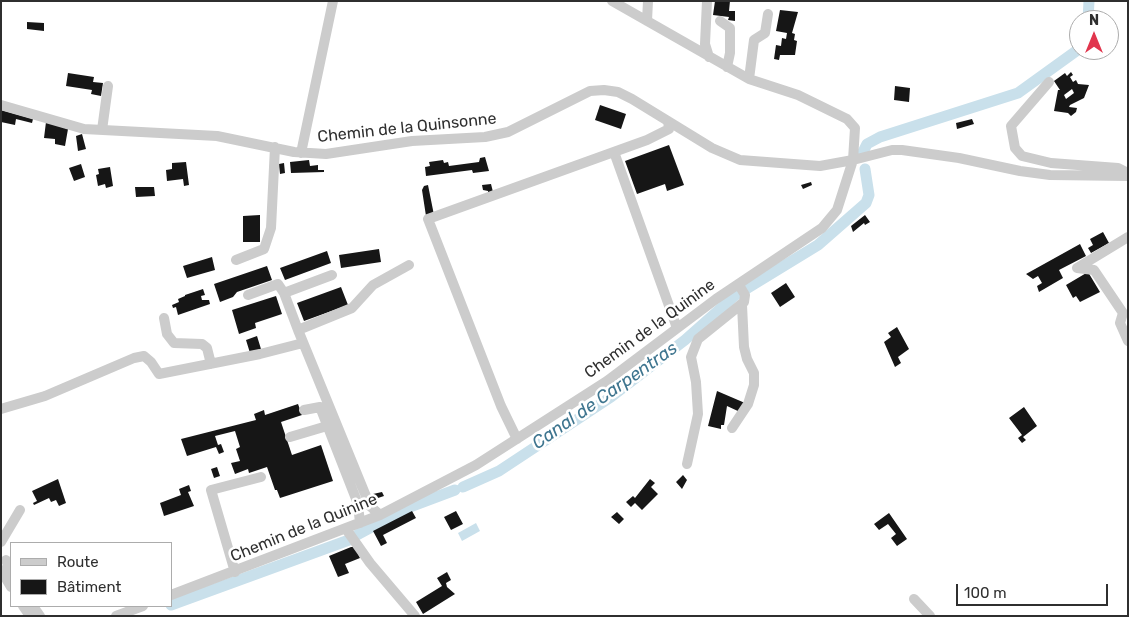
<!DOCTYPE html>
<html>
<head>
<meta charset="utf-8">
<style>
  body { margin:0 }
  #map { position:relative; width:1129px; height:617px; overflow:hidden; background:#fff; font-family:Rubik,sans-serif }
  canvas { display:block }
  .frame { position:absolute; inset:0; border:2px solid #2f2f2f; pointer-events:none }
  .legend { position:absolute; left:10px; top:542px; width:162px; height:65px; box-sizing:border-box; background:#fff; border:1px solid #acacac; margin:0; padding:6px 9px; list-style:none; font-size:15px; color:#2f2f2f }
  .legend li { display:flex; align-items:center; gap:10px; height:25px }
  .legend b { width:25px; border:1px solid #acacac }
  .north { position:absolute; left:1069px; top:10px; width:50px; height:50px; box-sizing:border-box; background:#fff; border:1px solid #acacac; border-radius:50%; rotate:0deg; font-size:14px; font-weight:700; line-height:20px; text-align:center; color:#2f2f2f }
  .north::after { content:''; display:block; margin:auto; width:18px; height:22px; background:#e1354d; clip-path:polygon(50% 0,100% 100%,50% 72%,0 100%) }
  .scale { position:absolute; left:956px; top:584px; width:152px; height:22px; box-sizing:border-box; border:2px solid #2f2f2f; border-top:0; padding-left:6px; font-size:15px; line-height:18px; white-space:nowrap; color:#2f2f2f; -webkit-text-stroke:4px #fff; paint-order:stroke }
</style>
</head>
<body>
<div id="map">
<canvas width="1129" height="617"></canvas>
<div class="frame"></div>
<ul class="legend">
<li><b style="height:6px;background:#ccc"></b>Route</li>
<li><b style="height:14px;background:#161616"></b>Bâtiment</li>
</ul>
<div class="north">N</div>
<div class="scale">100 m</div>
</div>
<script>
const ctx = document.querySelector('canvas').getContext('2d');
ctx.lineJoin = 'round';
function fill(path, color) { ctx.fillStyle = color; ctx.fill(path, 'evenodd'); }
const toPath = rows => new Path2D(rows.map(r => 'M' + r).join(''));
function stroke(path, color, width, dash) { ctx.strokeStyle = color; ctx.lineWidth = width; ctx.lineCap = dash ? 'butt' : 'round'; ctx.setLineDash(dash || []); ctx.stroke(path); }
function write(font, color, halo, rows, align = 'center') {
  ctx.font = font + ' Rubik,sans-serif'; ctx.lineWidth = 5; ctx.setLineDash([]); ctx.textBaseline = 'middle'; ctx.strokeStyle = halo; ctx.fillStyle = color; for (const [text, x, y, turn = 0] of rows) {
    ctx.save(); ctx.translate(x, y); ctx.rotate((+turn || 0) * Math.PI / 180); ctx.textAlign = isNaN(turn) ? turn : align; if (halo) ctx.strokeText(text, 0, 0); ctx.fillText(text, 0, 0); ctx.restore();
  }
}
fill(toPath([
  [476,523,480,531,462,541,458,533]
]), '#c9e0eb');
stroke(toPath([
  [1088,20,1089,1],
  [862,154,867,144,880,137,1018,93,1079,49],
  [746,289,818,245,866,203,869,195,865,169],
  [463,487,499,471,611,397,685,340,738,293],
  [357,535,407,508,455,490],
  [171,605,349,540]
]), '#c9e0eb', 11);
fill(toPath([
  [715,1,730,1,729,11,735,11,735,21,728,20,729,17,713,15],
  [780,10,798,12,792,33,795,34,794,40,797,41,795,55,780,55,779,60,774,59,776,45,781,46,782,38,786,39,787,33,776,31],
  [27,22,44,23,44,31,27,29],
  [1071,72,1073,75,1070,77,1073,82,1076,80,1078,84,1089,85,1084,98,1070,105,1069,107,1077,108,1076,112,1071,116,1068,113,1054,111,1058,90,1060,90,1054,81,1065,73,1067,76],
  [1072,89,1074,93,1066,99,1064,95],
  [68,73,94,77,93,82,103,83,101,96,91,94,92,90,66,86],
  [895,86,910,88,909,102,894,100],
  [600,105,626,114,621,129,595,120],
  [1,110,33,119,32,123,16,119,15,125,1,122],
  [972,119,974,124,957,129,956,123],
  [46,122,68,129,65,146,55,144,55,139,44,138],
  [82,134,86,149,78,151,76,136],
  [669,145,684,185,667,191,665,184,637,194,625,161],
  [485,157,489,171,473,173,472,170,426,176,425,167,430,166,429,162,443,160,444,163,448,162,449,166,479,162,480,158],
  [309,160,310,166,318,165,318,170,324,170,324,172,291,173,290,162],
  [186,162,189,185,184,186,183,179,167,181,166,170,172,169,172,163],
  [284,163,285,173,280,174,279,164],
  [81,164,85,177,74,181,69,168],
  [110,167,113,186,106,188,105,184,98,186,96,175,99,174,98,169],
  [811,182,812,185,803,189,801,185],
  [491,184,493,192,488,194,488,191,483,190,482,185],
  [428,185,434,215,426,216,422,190,424,186],
  [135,187,154,187,155,196,136,197],
  [260,215,260,242,243,242,243,216],
  [865,215,870,222,865,225,864,223,853,232,851,226],
  [1103,232,1109,243,1091,253,1088,248,1093,245,1090,239],
  [1080,244,1086,256,1059,270,1063,278,1039,292,1037,286,1042,283,1038,276,1033,279,1026,274],
  [379,249,381,262,341,268,339,255],
  [327,251,331,263,285,280,280,268],
  [212,257,215,270,187,278,183,266],
  [267,266,272,280,237,292,233,297,220,302,214,284],
  [1088,272,1100,292,1080,302,1076,296,1073,298,1066,285],
  [786,283,795,297,780,307,771,293],
  [341,287,348,305,304,321,297,303],
  [203,289,205,295,201,296,202,300,209,300,210,304,178,315,176,307,173,308,172,305,179,302,178,299,185,296,185,295],
  [276,296,282,314,255,323,256,328,239,334,232,310],
  [897,327,909,349,898,357,901,363,895,367,884,342,891,337,888,333],
  [257,336,261,349,250,353,246,340],
  [717,391,745,403,740,412,727,406,724,425,721,425,721,429,708,426],
  [298,404,302,415,281,422,292,455,321,445,333,481,280,498,277,490,275,490,267,467,249,473,248,469,235,474,231,463,240,461,236,449,240,447,235,431,215,436,218,445,221,444,224,452,219,454,216,447,187,456,181,439,256,420,254,414,264,410,265,415],
  [1024,407,1037,426,1023,437,1026,440,1022,443,1018,438,1022,435,1009,418],
  [217,467,220,476,214,478,211,469],
  [683,475,687,480,682,489,676,482],
  [58,479,66,503,59,506,56,500,51,502,49,498,34,505,33,503,37,501,32,491],
  [650,479,655,483,651,487,658,494,642,510,635,503,631,507,626,502,633,496,635,498],
  [189,485,191,491,188,492,194,506,164,516,160,503,181,495,179,489],
  [382,492,384,496,375,499,373,494],
  [412,511,416,518,383,535,387,543,381,546,373,531],
  [456,511,463,524,451,530,444,517],
  [617,512,624,519,619,524,611,517],
  [889,513,907,539,897,546,891,538,896,534,888,524,879,530,874,524],
  [351,547,355,547,360,558,345,564,349,573,338,577,329,556],
  [447,572,451,580,446,583,447,587,455,594,423,614,416,602,442,586,437,578]
]), '#161616');
stroke(toPath([
  [707,1,705,44,709,57],
  [647,21,648,1],
  [720,21,730,28,730,53,727,67],
  [749,79,754,40,765,33,768,14],
  [1049,82,1011,126,1015,148,1022,156,1051,163,1118,168,1128,173],
  [1,105,84,129,217,136,294,152,326,154,412,141,485,137,508,132,590,91,604,90,618,92,632,99,712,148,740,160,820,166,853,160,855,128,847,119,798,95,749,79,612,1],
  [102,130,108,86],
  [614,152,677,328],
  [301,153,333,1],
  [236,260,264,249,271,228,275,147],
  [1077,268,1094,270,1123,313,1120,323,1128,341],
  [1077,268,1128,237],
  [248,295,278,284,284,293],
  [164,318,167,334,174,343,202,344,207,348,211,364],
  [298,330,284,293,332,275],
  [1,409,45,396,134,358,144,356,151,362,159,374,260,354,303,343],
  [304,410,320,407,358,504,360,523],
  [732,428,748,404,754,385,754,373,747,359,744,347,742,305],
  [290,437,327,426],
  [517,439,501,406,428,219,647,140,669,129,668,121],
  [687,464,698,414,696,382,691,357,698,339,744,302,745,295,739,285],
  [380,515,370,506,298,330,352,308,373,285,409,265],
  [346,529,370,563,415,616],
  [1,542,20,510],
  [6,560,11,572],
  [1,570,11,587],
  [235,572,211,490,261,477],
  [171,595,380,515,476,465,607,381,716,299,822,228,837,210,853,160,892,150,902,150,959,158,1020,171,1050,175,1128,176],
  [914,599,930,616],
  [23,606,30,616],
  [33,606,40,616],
  [116,616,143,606]
]), '#ccc', 10);
write('16px', '#2f2f2f', '#fff', [
  ["Chemin de la Quinsonne",407,128,-6],
  ["Chemin de la Quinine",650,329,-36],
  ["Chemin de la Quinine",304,528,-22]
]);
write('italic 18px', '#3e758f', '#fff', [
  ["Canal de Carpentras",605,396,-35]
]);
</script>
</body>
</html>
